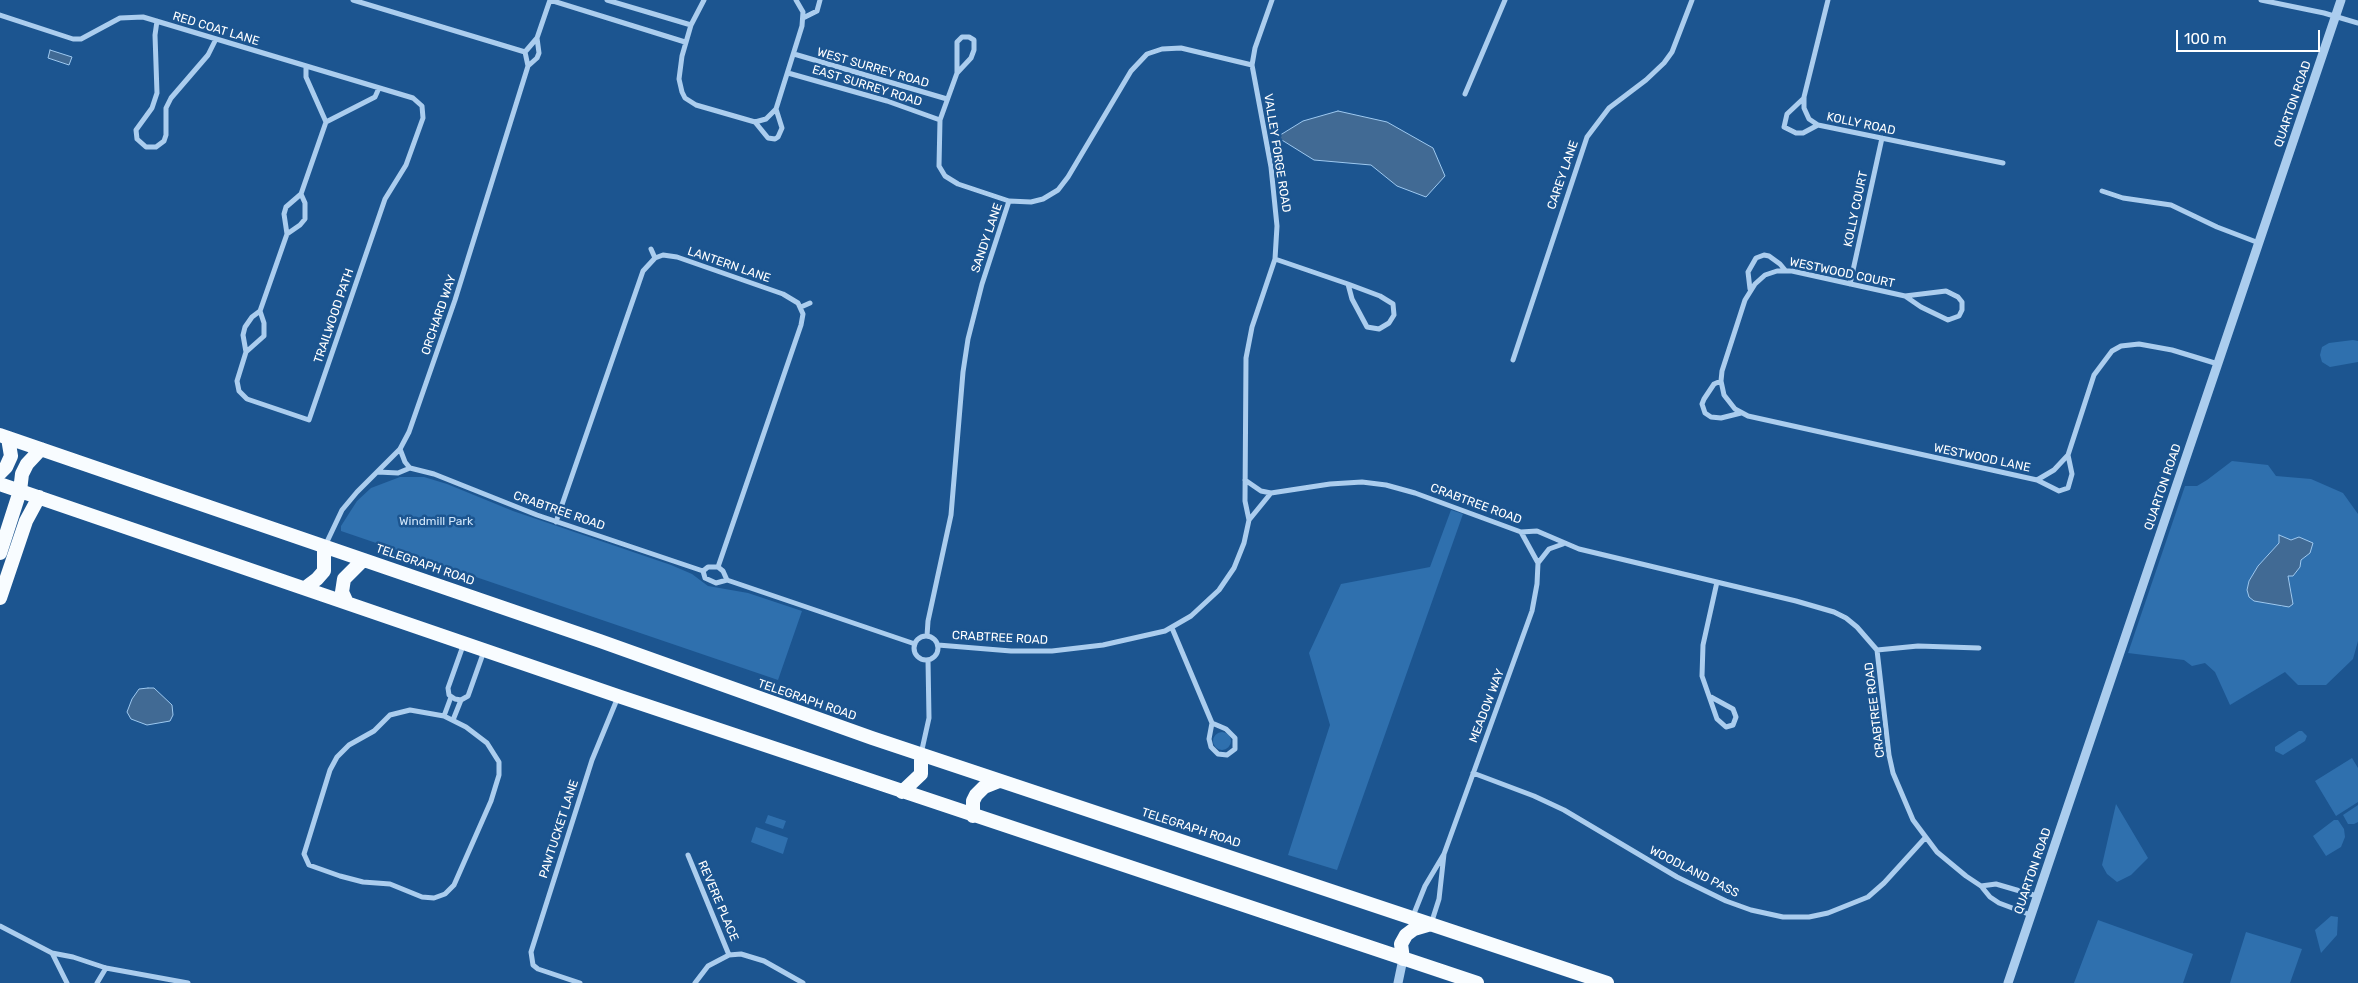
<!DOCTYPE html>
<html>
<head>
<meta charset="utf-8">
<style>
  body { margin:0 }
  #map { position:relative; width:2358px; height:983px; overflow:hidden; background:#1c5590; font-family:Rubik,sans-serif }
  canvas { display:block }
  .scale { position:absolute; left:2176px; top:30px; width:144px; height:22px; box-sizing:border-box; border:2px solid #fff; border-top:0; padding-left:6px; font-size:15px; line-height:18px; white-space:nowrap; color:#fff; -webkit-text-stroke:4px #1c5590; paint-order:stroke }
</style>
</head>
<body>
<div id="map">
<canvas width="2358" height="983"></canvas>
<div class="scale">100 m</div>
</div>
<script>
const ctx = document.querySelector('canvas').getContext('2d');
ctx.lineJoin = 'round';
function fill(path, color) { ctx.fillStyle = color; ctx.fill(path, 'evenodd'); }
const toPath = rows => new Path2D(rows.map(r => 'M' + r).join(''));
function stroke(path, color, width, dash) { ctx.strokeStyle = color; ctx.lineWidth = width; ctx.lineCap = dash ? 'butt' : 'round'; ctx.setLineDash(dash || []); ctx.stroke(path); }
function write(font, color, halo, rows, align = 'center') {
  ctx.font = font + ' Rubik,sans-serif'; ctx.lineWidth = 5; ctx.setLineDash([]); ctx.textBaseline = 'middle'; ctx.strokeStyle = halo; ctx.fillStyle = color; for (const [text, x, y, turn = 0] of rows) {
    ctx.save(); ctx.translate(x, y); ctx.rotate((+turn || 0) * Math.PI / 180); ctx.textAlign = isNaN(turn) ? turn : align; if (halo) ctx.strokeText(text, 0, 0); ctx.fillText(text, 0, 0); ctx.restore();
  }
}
fill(toPath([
  [2353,340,2358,341,2358,362,2330,367,2322,362,2320,355,2322,347,2329,343],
  [2232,461,2268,465,2276,476,2311,479,2343,493,2358,514,2358,641,2353,659,2326,685,2298,685,2285,672,2230,705,2215,672,2205,663,2192,666,2184,660,2128,653,2185,486,2197,486,2207,480],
  [2279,536,2291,540,2305,557,2300,560,2300,567,2288,575,2292,595,2282,607,2278,604,2264,603,2249,597,2247,590,2249,581,2258,566,2279,543],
  [400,477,424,477,447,484,513,511,671,565,692,574,708,586,748,593,802,611,778,680,341,531,341,526,357,501,371,488],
  [1451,510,1463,514,1337,870,1288,855,1330,725,1309,653,1341,584,1430,567],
  [2299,731,2302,731,2307,736,2305,741,2283,755,2275,751,2275,747],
  '1213 741a9 9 0 1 1 18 0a9 9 0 1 1-18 0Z',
  [2352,758,2358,768,2358,802,2336,816,2315,781],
  [2116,804,2148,858,2131,875,2117,882,2107,874,2102,865],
  [2358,805,2358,822,2354,824,2348,824,2343,815],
  [768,815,786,821,783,829,765,823],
  [2334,820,2338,820,2344,829,2345,837,2341,847,2326,856,2313,836],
  [756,827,788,838,783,854,751,842],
  [2331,916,2338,917,2337,935,2321,953,2315,930],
  [2098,920,2193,954,2183,983,2074,983],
  [2246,932,2302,949,2290,983,2230,983]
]), '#2f70ae');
const water = toPath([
  [50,50,72,57,69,65,48,58,50,50],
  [1338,111,1387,122,1433,148,1445,176,1426,197,1397,186,1371,165,1314,160,1277,137,1303,121,1338,111],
  [2279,535,2291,540,2299,537,2313,543,2310,553,2301,560,2300,567,2293,576,2288,576,2293,604,2289,607,2254,601,2249,597,2247,590,2249,581,2258,566,2279,543,2279,535],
  [148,688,154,688,172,705,173,715,170,721,147,725,131,719,127,712,132,699,139,689,148,688]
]);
fill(water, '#416a94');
stroke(water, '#9ec9f0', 1);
stroke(toPath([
  [353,0,525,52],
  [550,0,685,42],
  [607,0,691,25],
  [704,0,691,25,682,56,679,79,682,92,685,98,696,105,755,122,766,119,776,109,802,26,803,12,796,0],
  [1828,0,1804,97,1804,108,1809,119,1818,125,2003,163],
  [2261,0,2324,13,2358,23],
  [0,15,73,39,81,39,120,18,143,17,413,98,422,106,423,118,406,165,385,199,309,420,247,399,239,391,237,381,246,352,243,335,245,327,252,317,260,311,264,323,264,336,246,352],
  [803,18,817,11,820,0],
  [157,21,155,35,157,93,152,108,136,130,137,139,146,147,156,147,164,141,166,135,166,108,171,98,208,55,216,39],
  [794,54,947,99],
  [306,66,306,77,326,122,375,97,379,88],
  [528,66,525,52,537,38,550,0],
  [788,73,887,101,940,120],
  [957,73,957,42,962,37,969,37,974,40,974,50,971,58,957,73,940,120,939,166,945,176,958,184,1009,201],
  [1465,94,1505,0],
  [1804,98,1787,114,1784,127,1796,133,1803,133,1818,125],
  [755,122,768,138,775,139,778,137,782,128,776,109],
  [2102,191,2123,198,2171,205,2217,227,2259,243],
  [301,194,326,122],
  [651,249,655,258],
  [1275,259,1348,284,1352,299,1367,327,1379,329,1389,323,1394,315,1393,304,1380,296,1348,284],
  [1850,284,1882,138],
  [1750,289,1748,272,1756,258,1764,255,1769,256,1780,264,1785,270],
  [1905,296,1946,291,1958,297,1962,302,1962,310,1959,316,1948,320,1921,307,1905,296,1792,271,1777,271,1765,275,1755,284,1745,300,1722,371,1721,381,1724,395,1735,409,1748,416,2037,480,2054,470,2068,455,2094,375,2112,351,2121,346,2139,344,2172,350,2218,364],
  [801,307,810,303],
  [260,311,287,234,284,214,286,207,301,194,305,203,305,219,300,225,287,234],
  [1513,360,1587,137,1609,108,1646,80,1664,63,1672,52,1692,0],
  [1721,381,1714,384,1704,399,1702,404,1705,413,1711,417,1721,418,1741,413],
  [400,449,405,462,410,468],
  [378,472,398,473,410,468,434,474,537,515,703,571,705,578,716,583,727,580],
  [1245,480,1261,491,1271,493],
  [2037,480,2059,491,2068,488,2072,474,2068,455],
  [1249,520,1245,501,1246,358,1252,327,1275,259,1277,226,1271,167,1252,65],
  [556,522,643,271,655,258,663,255,677,257,783,294,798,303,803,314,801,325,718,567],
  [325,546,342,510,357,492,400,449,409,432,455,300,528,66,537,58,539,53,537,38],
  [1538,563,1549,549,1563,544],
  [703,571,708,567,718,567,723,571,727,580,915,644],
  [1172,628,1212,723,1209,739,1211,747,1218,754,1227,755,1235,749,1235,738,1226,729,1212,723],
  [927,636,928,621,951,515,963,372,968,339,982,284,1009,201,1031,202,1043,199,1058,190,1068,177,1131,71,1147,54,1162,49,1181,48,1252,65,1255,48,1272,0],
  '914 648a12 12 0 1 1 24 0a12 12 0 1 1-24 0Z',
  [464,643,448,688,449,695,455,699,461,700,468,696,484,651],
  [938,645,1011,651,1052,651,1103,645,1165,631,1191,616,1219,590,1234,568,1244,543,1249,520,1271,493,1330,484,1362,482,1386,485,1415,493,1521,532,1537,531,1579,549,1796,601,1834,612,1846,618,1857,627,1877,650,1889,755,1893,773,1913,820,1937,852,1966,876,1981,886,1990,897,1999,903,2031,915],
  [1877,650,1918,646,1979,648],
  [1711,697,1733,709,1736,717,1733,725,1726,727,1717,719,1702,676,1703,645,1717,582],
  [410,710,444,716,466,727,487,743,499,762,499,775,491,801,454,885,445,894,434,898,422,897,390,884,363,882,340,876,309,865,304,854,330,770,337,757,349,745,374,731,390,715,410,710],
  [444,716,451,697],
  [453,720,461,700],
  [921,754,929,718,928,660],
  [1473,773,1534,796,1564,810,1677,877,1726,901,1751,910,1783,917,1809,917,1828,913,1868,897,1884,883,1925,838],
  [1444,854,1532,611,1537,584,1538,563,1521,532],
  [688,855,729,955],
  [1981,886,1996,884,2037,896],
  [1413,916,1425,886,1444,854,1439,899,1431,924],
  [0,926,52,953,73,957,106,968,188,983],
  [52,953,67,983],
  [97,983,106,968],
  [580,983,538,969,533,965,531,952,592,760,618,697],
  [695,983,708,966,729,955,741,954,764,961,803,983]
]), '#abcdee', 5);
stroke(toPath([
  [1398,983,1403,959],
  [2008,983,2341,0]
]), '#abcdee', 9);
stroke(toPath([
  [0,435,600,641,872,738,1607,983],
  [0,473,6,467,11,456,8,438],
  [0,484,618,696,1477,983],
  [0,553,20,491,22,474,27,464,41,449],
  [305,588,317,579,324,571,324,547],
  [0,598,26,521,39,497],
  [347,603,342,592,344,579,363,560],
  [902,792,921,774,921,755],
  [973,816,973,801,976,795,984,787,999,781],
  [1403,959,1401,944,1406,935,1414,929,1431,924]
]), '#f8fcff', 14);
write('12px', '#fff', '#1c5590', [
  ["RED COAT LANE",216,29,17],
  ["WEST SURREY ROAD",873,68,16],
  ["EAST SURREY ROAD",867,86,17],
  ["QUARTON ROAD",2293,104,-71],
  ["KOLLY ROAD",1861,124,12],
  ["VALLEY FORGE ROAD",1277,153,81],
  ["CAREY LANE",1563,175,-71],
  ["KOLLY COURT",1856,209,-78],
  ["SANDY LANE",987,238,-71],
  ["LANTERN LANE",729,265,19],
  ["WESTWOOD COURT",1842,273,12],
  ["ORCHARD WAY",439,315,-71],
  ["TRAILWOOD PATH",334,316,-71],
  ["WESTWOOD LANE",1982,458,12],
  ["QUARTON ROAD",2163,487,-71],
  ["CRABTREE ROAD",1476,504,20],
  ["CRABTREE ROAD",559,511,19],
  ["TELEGRAPH ROAD",425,565,19],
  ["CRABTREE ROAD",1000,638,3],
  ["TELEGRAPH ROAD",807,700,19],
  ["MEADOW WAY",1487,706,-69],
  ["CRABTREE ROAD",1875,710,-97],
  ["TELEGRAPH ROAD",1191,828,18],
  ["PAWTUCKET LANE",559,829,-72],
  ["QUARTON ROAD",2033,871,-71],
  ["WOODLAND PASS",1694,872,27],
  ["REVERE PLACE",718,901,67]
]);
write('12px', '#d1e6fa', '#1c5590', [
  ["Windmill Park",436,522]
]);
</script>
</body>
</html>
